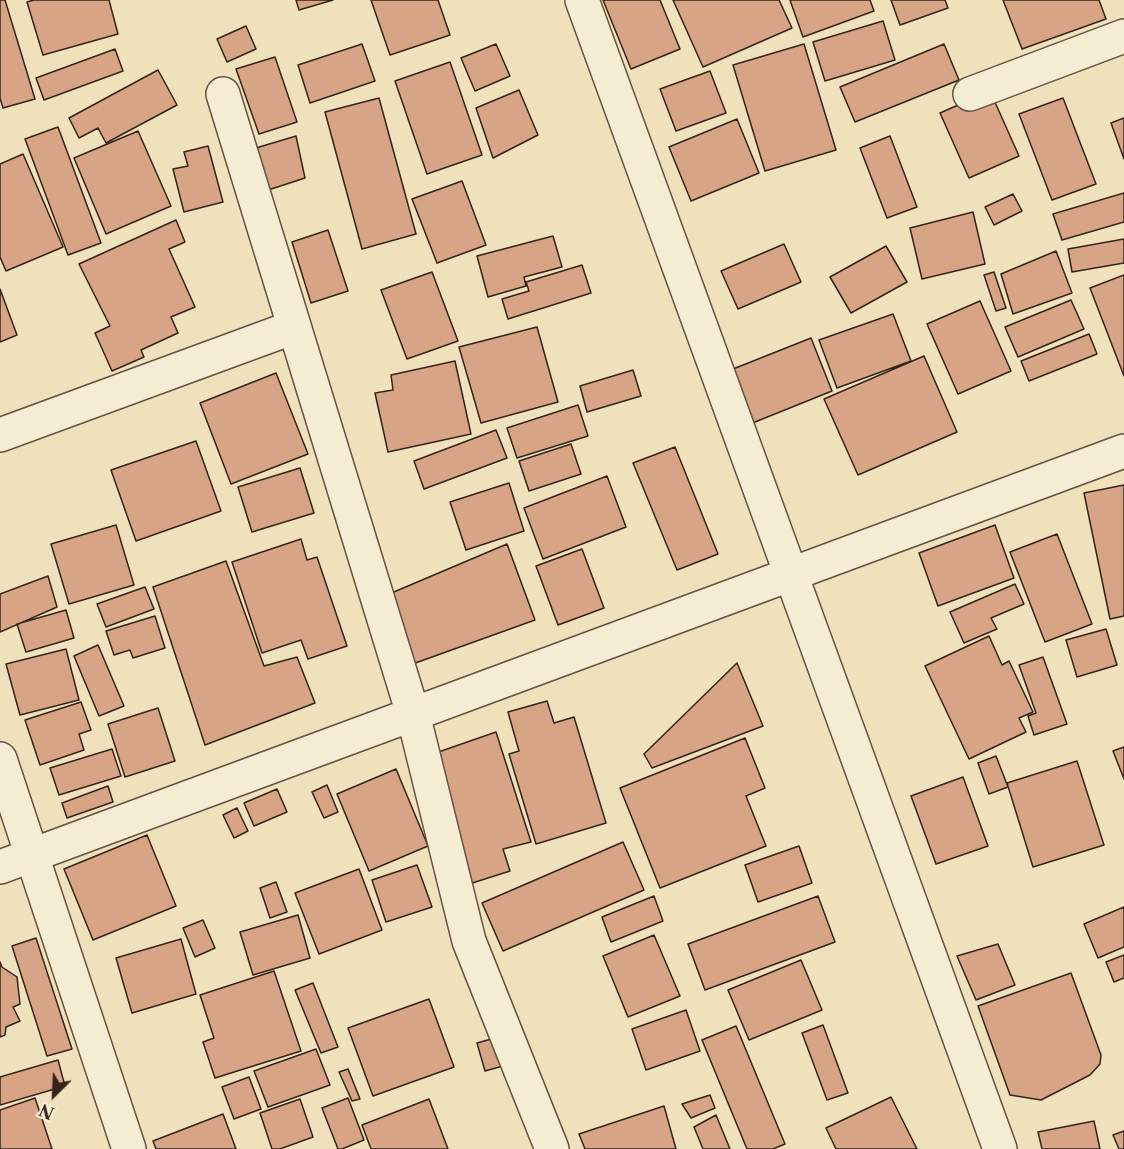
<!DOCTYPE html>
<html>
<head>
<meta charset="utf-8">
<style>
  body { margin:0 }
  #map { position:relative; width:1124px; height:1149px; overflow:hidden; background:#f0e1bd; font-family:"Libre Caslon Text",serif }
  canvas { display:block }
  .north { position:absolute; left:24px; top:1065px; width:60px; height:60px; -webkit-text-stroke:4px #f5ecd4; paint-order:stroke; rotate:204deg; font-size:16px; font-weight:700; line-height:24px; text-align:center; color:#342419 }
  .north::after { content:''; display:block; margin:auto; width:21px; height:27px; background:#342419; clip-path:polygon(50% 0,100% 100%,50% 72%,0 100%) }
</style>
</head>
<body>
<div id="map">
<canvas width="1124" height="1149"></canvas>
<div class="north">N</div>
</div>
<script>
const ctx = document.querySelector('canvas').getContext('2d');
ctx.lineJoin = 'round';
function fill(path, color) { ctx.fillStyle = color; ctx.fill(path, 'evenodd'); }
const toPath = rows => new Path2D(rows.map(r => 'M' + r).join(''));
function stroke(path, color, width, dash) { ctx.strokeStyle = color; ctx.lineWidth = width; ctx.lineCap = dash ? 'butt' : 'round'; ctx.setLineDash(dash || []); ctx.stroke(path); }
const building = toPath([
  [0,0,5,0,35,99,3,108,0,98,0,0],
  [34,0,109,0,118,34,43,55,27,2,34,0],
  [296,0,333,0,299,10,296,0],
  [371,0,438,0,450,35,390,55,371,0],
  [603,0,660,0,680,49,631,69,603,0],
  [673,0,779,0,792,28,703,67,673,0],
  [790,0,870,0,874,11,803,37,790,0],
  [891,0,945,0,948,8,900,25,891,0],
  [1003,0,1099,0,1106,19,1022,49,1003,0],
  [883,21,895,60,825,81,813,42,883,21],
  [246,26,256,49,227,62,217,39,246,26],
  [362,44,375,81,310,103,298,65,362,44],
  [496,44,510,76,475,91,461,58,496,44],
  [804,44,836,150,765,171,733,65,804,44],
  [944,44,959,80,855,122,840,87,944,44],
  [115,49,123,71,44,100,36,78,115,49],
  [275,57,297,122,259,134,236,69,275,57],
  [450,62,482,155,427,174,395,81,450,62],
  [158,70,177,105,106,143,98,128,79,138,69,118,158,70],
  [710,71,726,113,676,131,660,89,710,71],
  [519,90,538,135,493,158,476,108,519,90],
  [990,91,1019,156,969,178,940,113,990,91],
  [379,98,416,234,362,249,325,112,379,98],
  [1063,98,1096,184,1052,200,1019,114,1063,98],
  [1124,118,1124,159,1111,123,1124,118],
  [737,119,759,173,691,201,669,147,737,119],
  [58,127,101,243,68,255,25,139,58,127],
  [138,131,171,206,106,234,74,158,138,131],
  [296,136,305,178,265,191,256,148,296,136],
  [890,136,917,207,887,218,860,148,890,136],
  [208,146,223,202,184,212,173,169,188,166,184,152,208,146],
  [23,154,63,247,6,271,0,257,0,164,23,154],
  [462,181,486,245,437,263,412,199,462,181],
  [1124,193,1124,222,1062,240,1053,214,1124,193],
  [1013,194,1022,211,994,225,985,207,1013,194],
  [973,212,985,264,922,279,910,228,973,212],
  [176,220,185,242,169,249,195,307,171,317,178,333,141,350,144,357,112,371,95,333,110,326,79,264,176,220],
  [328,230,348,291,311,303,292,242,328,230],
  [553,236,562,267,524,277,526,286,488,297,477,256,553,236],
  [1124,239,1124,263,1072,272,1068,249,1124,239],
  [784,244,801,282,738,309,721,271,784,244],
  [886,246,907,282,851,313,830,277,886,246],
  [1056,251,1072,293,1013,314,1001,274,1056,251],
  [582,265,591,293,508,319,502,299,529,291,526,282,582,265],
  [432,272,458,341,407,359,381,290,432,272],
  [994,272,1006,308,996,311,984,275,994,272],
  [1124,275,1124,376,1090,288,1124,275],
  [0,289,17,335,0,342,0,289],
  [1071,300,1084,329,1018,357,1005,327,1071,300],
  [980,301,1011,371,958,394,927,324,980,301],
  [893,314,911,361,837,388,819,340,893,314],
  [537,327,558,402,481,423,459,347,537,327],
  [1089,334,1097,354,1029,381,1021,361,1089,334],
  [811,338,832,391,750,424,728,371,811,338],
  [924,356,957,432,858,475,824,399,924,356],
  [455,361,471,434,388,452,375,393,393,390,391,375,455,361],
  [633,370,641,396,587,412,580,386,633,370],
  [276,373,308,454,231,484,200,403,276,373],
  [578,405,588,436,517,458,507,428,578,405],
  [496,430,507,458,424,489,414,461,496,430],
  [196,441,221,511,136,541,111,470,196,441],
  [571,444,581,474,529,491,519,461,571,444],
  [675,447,718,554,677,570,633,463,675,447],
  [300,468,314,513,252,532,238,487,300,468],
  [607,476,626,527,543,559,524,508,607,476],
  [509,483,524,531,466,550,450,502,509,483],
  [1124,485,1124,616,1110,619,1084,493,1124,485],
  [116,525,134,585,69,604,51,544,116,525],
  [995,525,1014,578,938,606,919,553,995,525],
  [1057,534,1092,624,1045,642,1010,552,1057,534],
  [301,539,307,560,317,557,347,646,308,659,301,640,262,653,232,562,301,539],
  [507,544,535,620,407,666,382,597,507,544],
  [582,549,604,608,558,625,536,566,582,549],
  [226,561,264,666,297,657,315,703,205,745,153,587,226,561],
  [48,576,57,607,0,632,0,594,48,576],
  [1015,584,1024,604,991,618,997,629,964,643,950,612,1015,584],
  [145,587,154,609,106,627,97,604,145,587],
  [66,610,74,638,26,652,17,624,66,610],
  [155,616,165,648,133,658,130,650,114,655,106,631,155,616],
  [1106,629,1117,665,1077,677,1066,640,1106,629],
  [989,636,1002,665,1009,661,1033,712,1019,718,1026,732,969,759,925,666,989,636],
  [98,645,124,706,99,716,74,656,98,645],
  [66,649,79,700,20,715,6,664,66,649],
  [1043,657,1067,724,1034,735,1028,716,1036,713,1019,665,1043,657],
  [737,663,763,726,652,768,644,754,737,663],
  [547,701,554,723,574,717,606,823,536,844,509,754,519,751,508,712,547,701],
  [81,702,91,730,79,734,84,750,40,765,25,720,81,702],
  [158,708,175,761,125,777,108,724,158,708],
  [496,732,531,842,503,849,510,871,466,885,424,757,496,732],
  [745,738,765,788,746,796,766,846,660,888,620,788,745,738],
  [1124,747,1124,779,1113,751,1124,747],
  [112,749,121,776,59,795,50,768,112,749],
  [996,756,1008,787,989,794,978,763,996,756],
  [1077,761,1104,845,1033,867,1007,783,1077,761],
  [396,769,428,846,369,871,337,794,396,769],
  [963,777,988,846,936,864,911,796,963,777],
  [327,785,338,812,324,818,312,792,327,785],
  [108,786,113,802,67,818,62,803,108,786],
  [277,789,287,812,254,826,244,803,277,789],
  [237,808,248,831,234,838,223,815,237,808],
  [147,835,176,906,93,940,64,869,147,835],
  [623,842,644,890,503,951,482,903,623,842],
  [799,846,812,883,758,902,745,865,799,846],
  [417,865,432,907,386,922,372,880,417,865],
  [359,869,382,930,319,954,295,893,359,869],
  [276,882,287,912,270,918,260,888,276,882],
  [654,896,663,921,611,942,602,917,654,896],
  [818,896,835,942,705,990,688,944,818,896],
  [1124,907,1124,947,1098,958,1084,924,1124,907],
  [298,915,310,958,253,975,240,932,298,915],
  [203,920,215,948,195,957,183,928,203,920],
  [654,935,680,996,628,1017,603,956,654,935],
  [36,938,72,1049,47,1056,12,946,36,938],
  [181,939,196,994,132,1013,116,958,181,939],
  [998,944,1015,985,976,1000,957,956,998,944],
  [1124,955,1124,978,1114,982,1106,962,1124,955],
  [801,960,822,1010,749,1040,728,990,801,960],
  [0,962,2,967,17,977,20,1004,13,1007,20,1021,6,1027,5,1035,0,1037,0,962],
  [274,971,301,1051,215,1078,203,1042,214,1038,200,995,274,971],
  [1071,973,1101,1055,1100,1064,1090,1075,1041,1100,1010,1095,978,1006,1071,973],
  [313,983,338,1047,321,1053,295,990,313,983],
  [429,999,454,1067,373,1096,348,1028,429,999],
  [686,1010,700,1051,646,1070,632,1029,686,1010],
  [823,1025,848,1093,827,1100,802,1033,823,1025],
  [736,1026,785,1144,773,1149,747,1149,702,1040,736,1026],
  [502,1036,510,1064,485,1071,477,1043,502,1036],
  [316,1049,330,1085,268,1107,254,1071,316,1049],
  [58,1060,65,1086,0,1105,0,1077,58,1060],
  [348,1069,360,1099,352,1101,339,1072,348,1069],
  [249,1077,261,1109,234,1119,222,1087,249,1077],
  [710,1095,715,1108,691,1118,682,1104,710,1095],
  [891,1097,917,1149,836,1149,826,1128,891,1097],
  [35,1098,52,1149,0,1149,0,1110,35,1098],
  [348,1098,364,1140,342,1149,338,1149,322,1108,348,1098],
  [300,1099,313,1137,280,1149,272,1149,260,1113,300,1099],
  [429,1099,448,1149,371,1149,362,1125,429,1099],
  [664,1106,676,1149,585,1149,579,1134,664,1106],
  [223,1114,236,1149,156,1149,153,1141,223,1114],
  [716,1115,730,1149,703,1149,694,1127,716,1115],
  [1094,1121,1100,1149,1042,1149,1038,1132,1094,1121],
  [1124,1131,1124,1149,1119,1149,1113,1135,1124,1131]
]);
fill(building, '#d7a585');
stroke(building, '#342419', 1.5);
const minor = toPath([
  [582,0,1000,1149],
  [223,94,413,714,469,941,552,1149],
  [970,94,1124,36],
  [0,435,294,327],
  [0,759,129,1149],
  [0,867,1124,451]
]);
stroke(minor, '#635342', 36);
stroke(minor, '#f5ecd4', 33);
</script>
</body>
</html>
